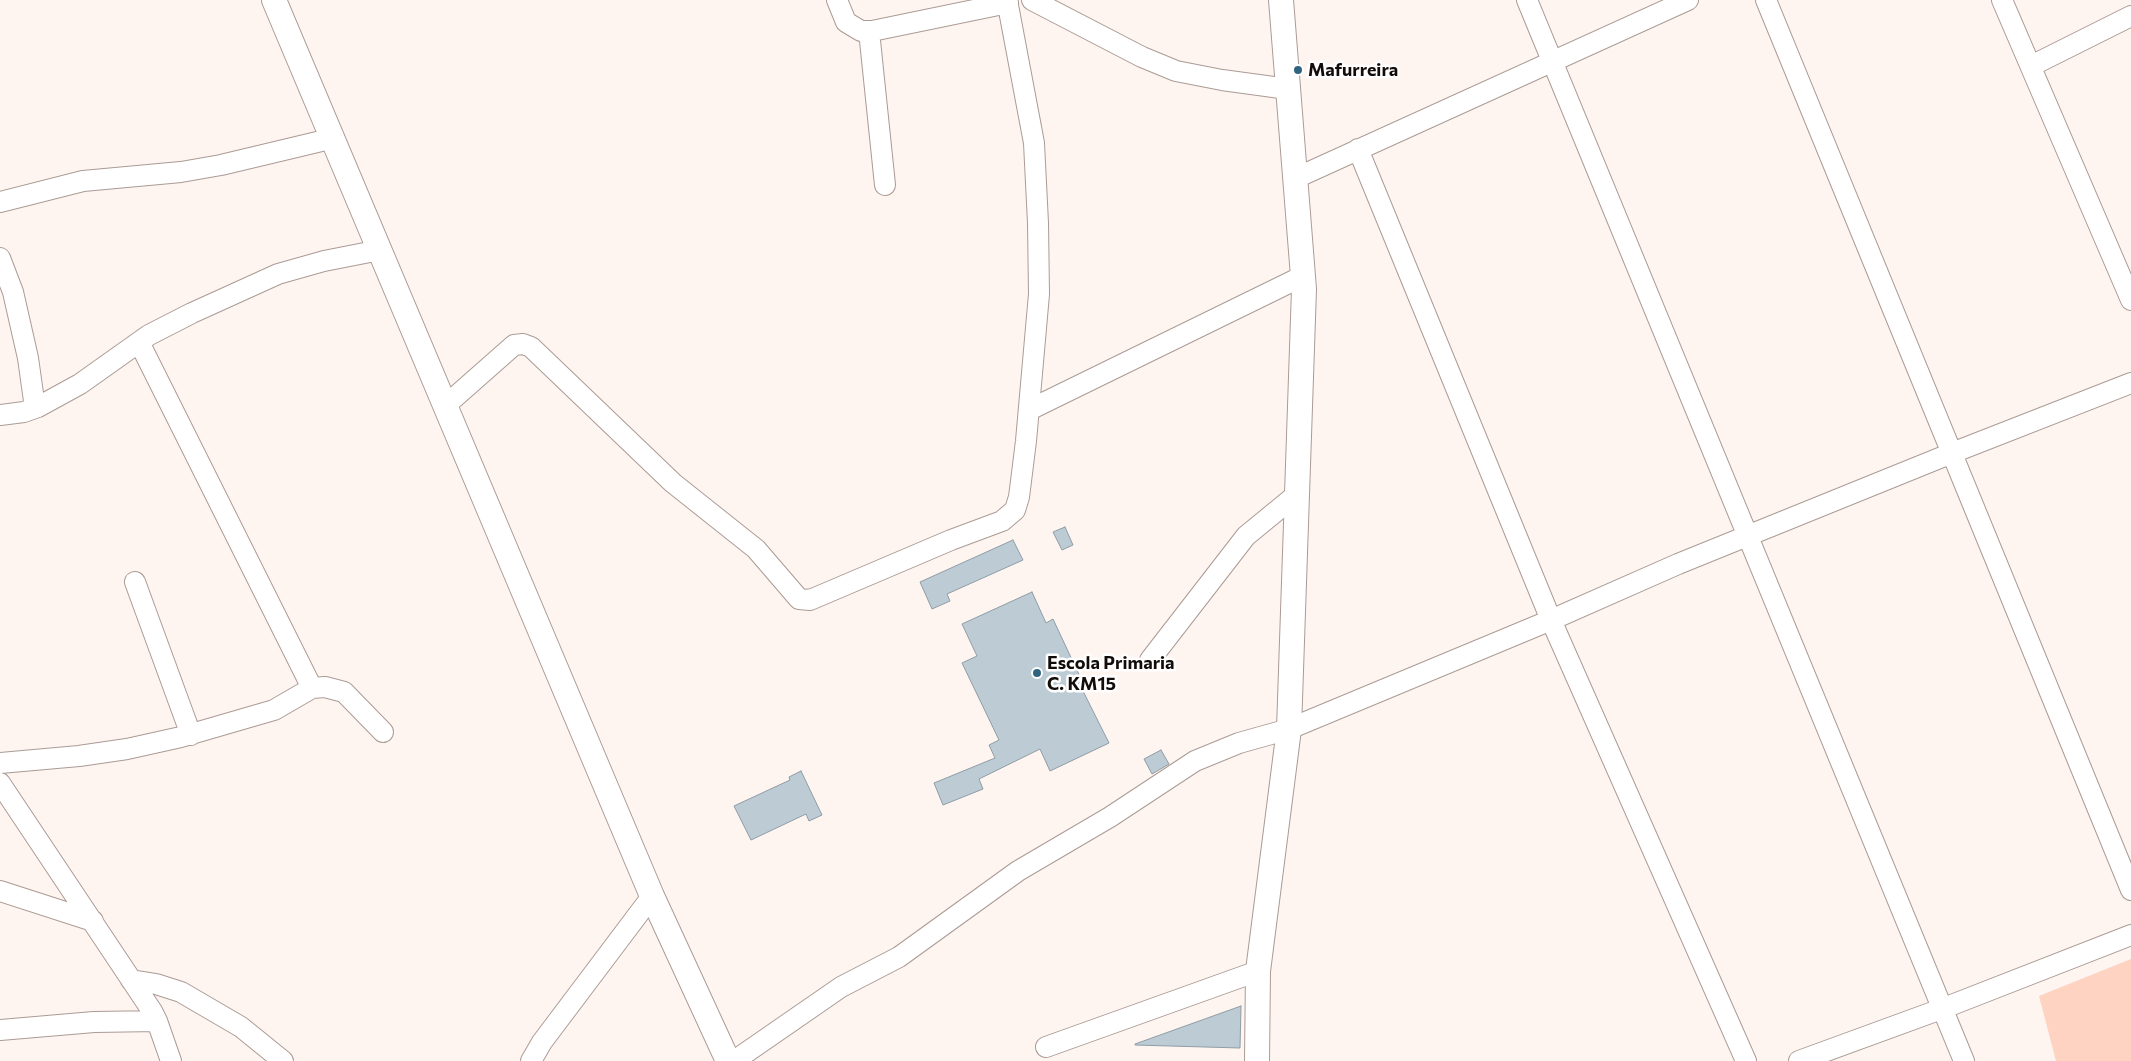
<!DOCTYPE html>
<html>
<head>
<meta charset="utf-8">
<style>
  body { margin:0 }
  canvas { display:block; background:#fef4f0 }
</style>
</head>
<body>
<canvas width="2131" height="1061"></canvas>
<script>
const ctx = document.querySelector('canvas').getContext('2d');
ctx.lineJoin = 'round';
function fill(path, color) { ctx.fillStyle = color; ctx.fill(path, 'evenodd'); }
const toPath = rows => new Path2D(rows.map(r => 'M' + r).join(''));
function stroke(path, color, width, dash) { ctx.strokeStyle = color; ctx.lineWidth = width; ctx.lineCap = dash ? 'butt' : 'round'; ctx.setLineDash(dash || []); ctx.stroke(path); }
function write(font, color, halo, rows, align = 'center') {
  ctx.font = font + ' Commissioner,sans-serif'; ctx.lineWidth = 5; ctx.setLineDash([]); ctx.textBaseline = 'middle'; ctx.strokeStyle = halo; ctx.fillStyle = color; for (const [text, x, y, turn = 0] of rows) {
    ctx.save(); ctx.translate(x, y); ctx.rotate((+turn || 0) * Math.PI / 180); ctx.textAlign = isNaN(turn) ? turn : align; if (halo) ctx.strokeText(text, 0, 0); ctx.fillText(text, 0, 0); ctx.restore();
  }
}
fill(toPath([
  [2131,959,2131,1061,2056,1061,2039,996]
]), '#ffd3c1');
const building = toPath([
  [1065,527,1073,545,1062,550,1053,532,1065,527],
  [1013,540,1023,560,947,594,950,601,932,609,920,582,1013,540],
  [1032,592,1046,623,1053,619,1082,681,1079,683,1109,743,1050,771,1040,749,979,779,983,789,943,805,934,783,995,758,989,745,999,740,962,663,977,656,962,624,1032,592],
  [1161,750,1169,764,1152,774,1144,759,1161,750],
  [801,771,822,815,809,821,806,814,751,840,734,806,790,780,789,777,801,771],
  [1241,1006,1240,1048,1135,1045,1135,1044,1241,1006]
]);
fill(building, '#bdcbd5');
stroke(building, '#8e9ca5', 1);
const minor = toPath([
  [837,0,846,22,861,31,872,31,1008,3],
  [1032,0,1142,57,1176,71,1222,80,1288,89],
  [1527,0,1964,1061],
  [1766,0,2131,890],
  [2002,0,2131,300],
  [869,31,885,185],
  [2031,66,2131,16],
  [1358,149,1551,620,1746,1061],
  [1296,178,1688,0],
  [0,202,83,181,181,172,221,165,334,138],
  [0,258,13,292,28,358,35,408],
  [139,342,312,688],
  [446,405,514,345,523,344,531,347,673,483,756,549,799,599,810,600,951,540,1002,521,1015,510,1019,497,1026,441,1039,294,1038,223,1034,143,1007,0],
  [1029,410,1303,276],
  [0,415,24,412,38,407,80,384,149,335,192,313,278,274,324,261,380,250],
  [135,582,191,735],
  [1150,660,1246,536,1296,495],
  [0,763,79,756,127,749,181,737,274,710,312,688,325,687,344,692,383,732],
  [0,783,152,1011,157,1021,171,1061],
  [0,891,93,921],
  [131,980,156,984,181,992,241,1027,283,1061],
  [0,1030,94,1022,157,1021],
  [1046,1047,1258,971],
  [531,1061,542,1042,652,896],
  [734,1061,841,987,899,957,1018,871,1110,817,1195,761,1239,743,1289,729,1551,620,1678,564,1952,453,2131,383],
  [1799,1061,1944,1008,2131,935]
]);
const tertiary = toPath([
  [274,0,652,896,728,1061],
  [1257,1061,1258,971,1289,729,1304,289,1281,0]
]);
stroke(minor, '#ab9b95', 22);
stroke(tertiary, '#ab9b95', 26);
stroke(minor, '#fff', 20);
stroke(tertiary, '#fff', 24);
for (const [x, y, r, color] of [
  [1298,70,5,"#306380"],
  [1037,673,5,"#306380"]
]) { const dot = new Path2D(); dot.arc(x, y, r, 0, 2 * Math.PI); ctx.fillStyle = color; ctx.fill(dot); stroke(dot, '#fff', 2); }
write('bold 18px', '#120c0a', '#fff', [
  ["Mafurreira",1308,70],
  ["Escola Primaria",1047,663],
  ["C. KM15",1047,684]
], 'left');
</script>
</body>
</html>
